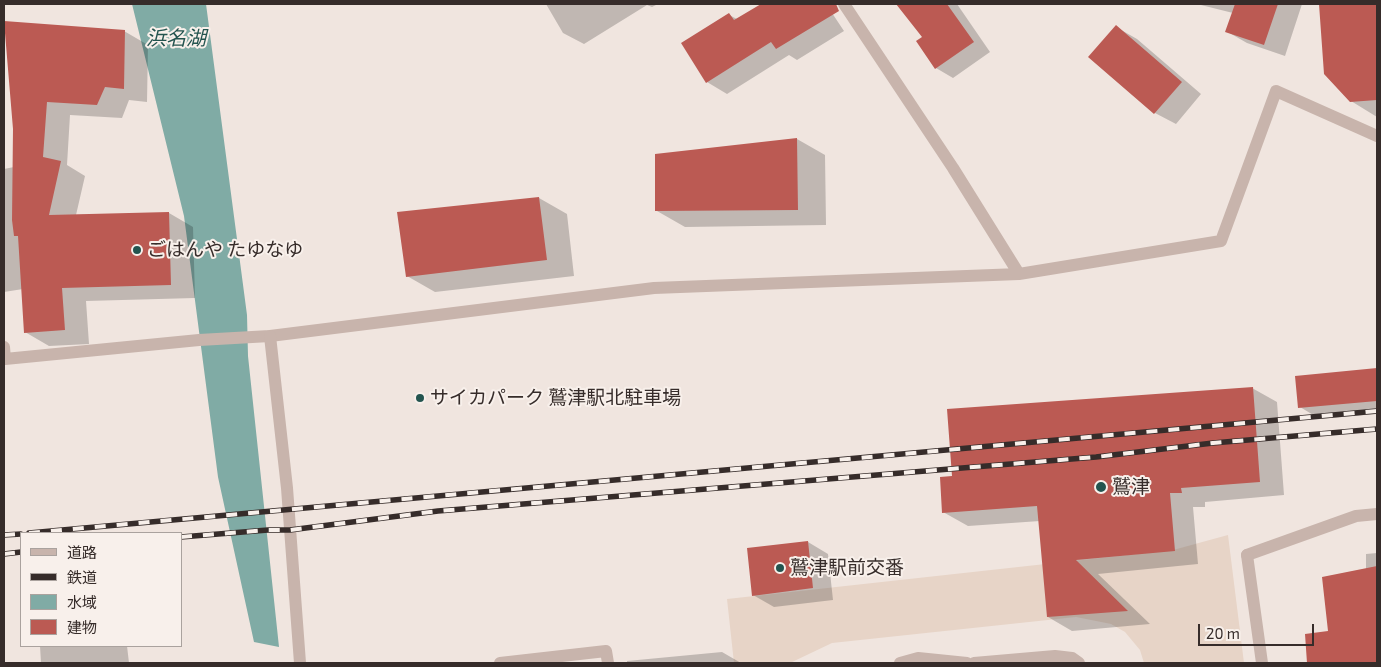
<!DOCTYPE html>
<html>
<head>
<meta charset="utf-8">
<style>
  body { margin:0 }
  #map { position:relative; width:1381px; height:667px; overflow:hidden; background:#f0e5df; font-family:"Exo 2","Noto Sans JP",sans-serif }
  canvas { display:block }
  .frame { position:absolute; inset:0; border:5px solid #362c2a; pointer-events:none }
  .legend { position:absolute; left:20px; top:532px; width:162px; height:115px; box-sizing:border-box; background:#f8f0eb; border:1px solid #aaa29e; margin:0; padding:6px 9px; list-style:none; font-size:15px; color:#362c2a }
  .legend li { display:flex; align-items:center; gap:10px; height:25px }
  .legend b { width:25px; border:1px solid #aaa29e }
  .scale { position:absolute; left:1198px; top:624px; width:116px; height:22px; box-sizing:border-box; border:2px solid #362c2a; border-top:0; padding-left:6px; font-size:15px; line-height:18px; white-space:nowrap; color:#362c2a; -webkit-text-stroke:4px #f8f0eb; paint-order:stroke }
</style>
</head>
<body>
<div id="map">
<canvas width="1381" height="667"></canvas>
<div class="frame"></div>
<ul class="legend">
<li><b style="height:6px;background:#c8b4ac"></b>道路</li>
<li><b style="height:6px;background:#362c2a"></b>鉄道</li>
<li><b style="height:14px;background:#80aba5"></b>水域</li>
<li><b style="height:14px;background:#bb5a53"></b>建物</li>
</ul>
<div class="scale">20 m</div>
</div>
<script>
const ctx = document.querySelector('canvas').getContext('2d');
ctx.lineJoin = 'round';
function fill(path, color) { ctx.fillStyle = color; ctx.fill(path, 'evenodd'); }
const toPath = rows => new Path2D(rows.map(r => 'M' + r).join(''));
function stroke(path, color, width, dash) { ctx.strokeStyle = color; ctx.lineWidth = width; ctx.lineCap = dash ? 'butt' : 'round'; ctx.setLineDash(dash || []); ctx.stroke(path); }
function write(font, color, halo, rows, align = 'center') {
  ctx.font = font + ' "Exo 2","Noto Sans JP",sans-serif'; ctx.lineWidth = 4; ctx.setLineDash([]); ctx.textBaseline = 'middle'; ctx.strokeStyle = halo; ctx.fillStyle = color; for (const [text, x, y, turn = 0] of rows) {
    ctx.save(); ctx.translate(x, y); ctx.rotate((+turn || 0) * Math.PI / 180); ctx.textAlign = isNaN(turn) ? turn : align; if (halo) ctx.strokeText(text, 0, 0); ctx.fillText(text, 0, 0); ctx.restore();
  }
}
fill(toPath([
  [1228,535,1244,663,1144,663,1140,650,1125,632,1111,624,1076,617,832,643,790,663,734,663,727,599,1173,550]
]), '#e7d4c7');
fill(toPath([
  [132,4,206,4,247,315,248,356,279,647,254,642,218,477,184,216]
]), '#80aba5');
fill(toPath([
  [546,4,658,4,652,7,647,5,584,44,563,33],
  [763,4,826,4,844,31,797,60,789,55,727,94,707,82,729,15,737,19],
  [898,4,957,4,990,52,953,78,936,68,924,37],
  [1197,4,1302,4,1285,56,1247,43,1226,31,1233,13],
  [1320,4,1377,4,1377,117,1351,101,1326,73],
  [1116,27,1137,39,1201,94,1176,124,1155,113],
  [124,31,148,45,147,102,129,100,122,118,70,115,67,165,85,176,76,215,169,213,193,227,195,298,86,301,89,344,49,346,25,332,23,289,4,292,4,169,14,167,14,129],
  [797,139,825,155,826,225,685,227,657,211,656,156],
  [539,198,567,214,574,276,435,292,407,276,398,213],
  [1377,370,1377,414,1320,419,1300,407,1296,377],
  [1252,388,1277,402,1284,495,1205,502,1205,507,1193,507,1198,564,1098,574,1150,624,1072,631,1048,617,1040,521,968,526,943,512,954,477],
  [808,542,828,554,833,600,774,607,753,595],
  [1377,553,1377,663,1309,663,1306,635,1330,633,1366,569,1366,554],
  [40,646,127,646,129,663,41,663],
  [722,652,741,663,627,663,627,661]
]), '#0003');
fill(toPath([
  [761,4,836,4,839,11,776,49,771,42,706,83,681,43,729,13,734,20],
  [896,4,947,4,974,42,935,69,916,41,922,37],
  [1235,4,1278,4,1264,45,1225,32],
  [1319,4,1377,4,1377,100,1350,102,1324,74],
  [4,21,125,30,124,89,105,87,97,105,47,102,43,157,61,161,49,215,169,212,171,285,62,288,65,330,24,333,18,236,14,236,12,220,13,129],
  [1116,25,1182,82,1154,114,1088,57],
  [797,138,798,210,655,211,655,154],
  [539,197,547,260,406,277,397,212],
  [1377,368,1377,401,1298,408,1295,376],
  [1253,387,1260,482,1181,488,1182,493,1170,493,1175,551,1076,560,1128,611,1047,617,1037,506,942,513,940,477,952,476,947,409],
  [808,541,813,588,752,596,747,548],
  [1377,566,1377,663,1307,663,1305,634,1328,631,1322,577]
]), '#bb5a53');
stroke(toPath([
  [900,663,918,658,967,663],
  [974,663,1055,656,1072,658,1079,663]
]), '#c8b4ac', 12);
stroke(toPath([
  [844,4,953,168,1019,274],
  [4,347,5,359,199,340,270,336,654,288,1019,274,1221,241,1276,91,1377,136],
  [1247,555,1356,516,1377,514],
  [500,663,606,651,608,663]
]), '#c8b4ac', 12);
stroke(toPath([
  [270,336,287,488,300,663],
  [1247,555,1262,663]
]), '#c8b4ac', 12);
const rail = toPath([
  [29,533,1377,411],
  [4,535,21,534],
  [181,537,268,530,290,530,438,511,1096,457,1213,443,1377,429],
  [4,554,21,552]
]);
stroke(rail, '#362c2a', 5.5);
stroke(rail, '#f8f0eb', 4, [11]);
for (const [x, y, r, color] of [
  [137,250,5,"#23544f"],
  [420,398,5,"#23544f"],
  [1101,487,6,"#23544f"],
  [780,568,5,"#23544f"]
]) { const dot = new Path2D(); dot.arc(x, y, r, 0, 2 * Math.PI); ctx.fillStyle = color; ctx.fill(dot); stroke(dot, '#f8f0eb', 2); }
write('19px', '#362c2a', '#f8f0eb', [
  ["ごはんや たゆなゆ",147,250],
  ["サイカパーク 鷲津駅北駐車場",430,398],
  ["鷲津",1112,487],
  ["鷲津駅前交番",790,568]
], 'left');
write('italic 20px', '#23544f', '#f8f0eb', [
  ["浜名湖",176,38]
]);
</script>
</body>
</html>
